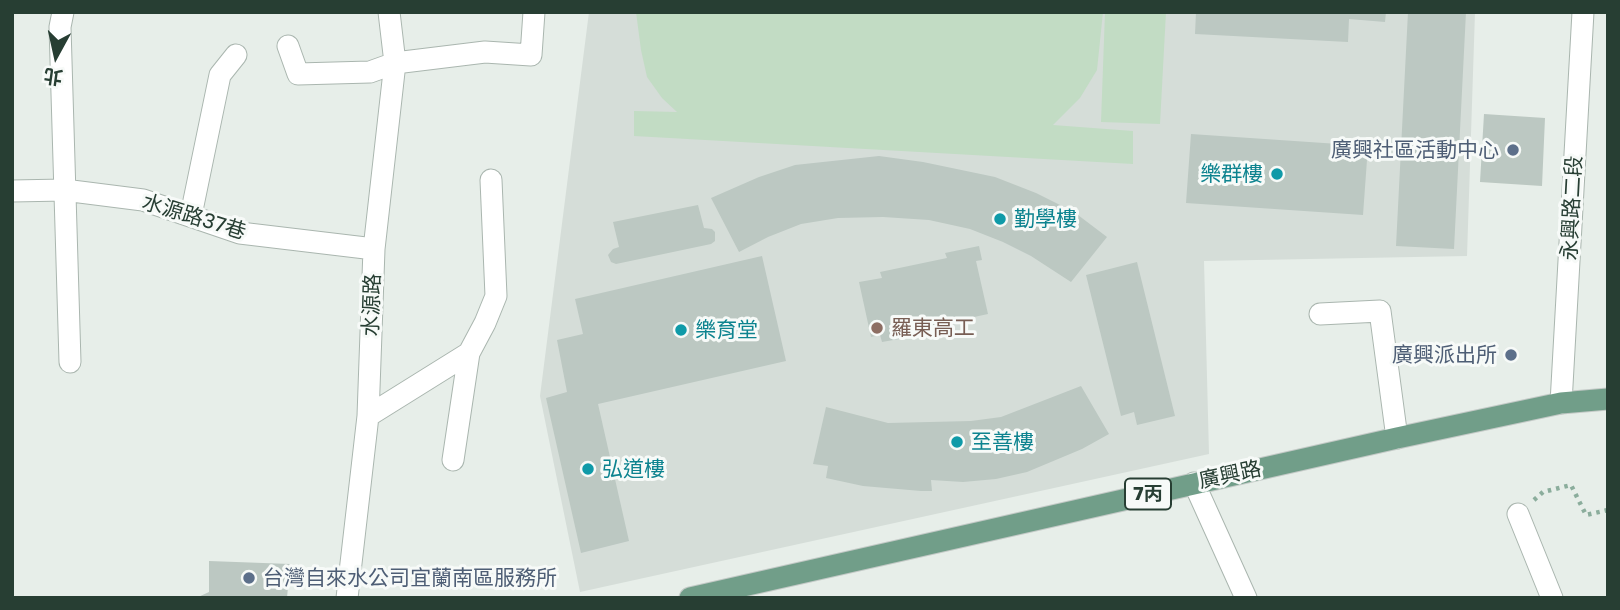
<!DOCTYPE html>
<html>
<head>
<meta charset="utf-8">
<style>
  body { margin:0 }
  #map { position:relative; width:1620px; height:610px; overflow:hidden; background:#e7eee9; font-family:"Golos Text","Noto Sans TC",sans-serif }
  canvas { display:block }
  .frame { position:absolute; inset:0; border:14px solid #273e33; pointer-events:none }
  .north { position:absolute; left:21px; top:21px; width:70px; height:70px; -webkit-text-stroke:5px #f7faf8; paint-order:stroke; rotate:188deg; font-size:19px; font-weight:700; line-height:28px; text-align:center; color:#273e33 }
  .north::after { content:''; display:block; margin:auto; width:24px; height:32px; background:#273e33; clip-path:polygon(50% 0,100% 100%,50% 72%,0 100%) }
</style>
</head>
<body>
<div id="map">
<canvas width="1620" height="610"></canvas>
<div class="frame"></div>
<div class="north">北</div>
</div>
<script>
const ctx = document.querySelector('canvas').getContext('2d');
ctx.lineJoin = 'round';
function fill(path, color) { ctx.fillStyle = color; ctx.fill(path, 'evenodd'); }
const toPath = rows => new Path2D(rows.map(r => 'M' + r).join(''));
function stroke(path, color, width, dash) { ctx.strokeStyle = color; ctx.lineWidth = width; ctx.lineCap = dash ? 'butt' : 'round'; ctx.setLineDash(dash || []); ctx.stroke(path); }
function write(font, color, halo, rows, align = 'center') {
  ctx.font = font + ' "Golos Text","Noto Sans TC",sans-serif'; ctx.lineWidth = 6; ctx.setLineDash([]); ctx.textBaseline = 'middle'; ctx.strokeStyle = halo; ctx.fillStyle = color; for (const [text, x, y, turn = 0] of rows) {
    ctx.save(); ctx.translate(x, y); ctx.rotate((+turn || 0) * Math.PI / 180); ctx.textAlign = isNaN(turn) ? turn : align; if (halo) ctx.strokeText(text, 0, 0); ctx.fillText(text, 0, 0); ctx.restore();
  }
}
fill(toPath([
  [589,12,1475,12,1467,256,1204,261,1209,454,580,592,540,396]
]), '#d5ddd8');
fill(toPath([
  [636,12,1103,12,1097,70,1080,98,1053,125,1133,131,1133,164,634,136,634,111,677,112,662,98,647,77,641,50],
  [1105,12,1166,12,1160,124,1101,122]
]), '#c2dcc4');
fill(toPath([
  [1196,12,1386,12,1385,22,1349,19,1348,42,1195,34],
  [1408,12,1466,12,1454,249,1396,246],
  [1484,114,1545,118,1542,186,1480,182],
  [1191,134,1368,146,1363,215,1186,203],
  [879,156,923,162,995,177,1036,193,1074,212,1107,237,1071,282,1031,256,1003,242,970,229,929,220,883,217,838,218,801,224,768,237,739,252,711,198,759,177,795,165],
  [698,205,704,228,712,229,715,232,715,241,711,244,616,264,611,262,608,255,613,249,619,247,613,222],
  [979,246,982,260,976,261,988,314,937,325,939,332,882,342,880,335,871,337,859,282,882,278,880,272,947,258,945,253],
  [762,256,786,361,598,404,629,541,581,553,546,398,567,392,557,340,583,334,575,299],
  [1137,262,1175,416,1137,425,1134,412,1121,416,1086,275],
  [1081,386,1109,434,1082,449,1027,472,996,479,963,482,931,480,932,491,921,491,863,486,826,478,828,466,813,464,826,407,888,423,971,421,1001,417],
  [209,561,290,564,287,598,196,598,209,592]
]), '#bcc8c2');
const minor = toPath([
  [63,12,60,27,70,362],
  [288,46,298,74,370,72,395,63,485,52,531,55,534,12],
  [12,191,64,190,143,200,240,233,374,249],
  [191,215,220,75,236,55],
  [1320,314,1380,311,1397,438],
  [1561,403,1583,12],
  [368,416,469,353,485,323,496,296,491,180],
  [453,460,469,353],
  [1194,483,1246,598],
  [1518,514,1552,598],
  [347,598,368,416,374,249,395,63,389,12]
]);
const major = toPath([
  [690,598,1397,438,1561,403,1608,399]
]);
stroke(minor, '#aab6af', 23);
stroke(major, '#c3c9c6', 23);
stroke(toPath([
  [1534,500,1543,492,1571,485,1586,515,1608,510]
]), '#8bad9c', 4.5, [3.5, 5]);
stroke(minor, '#fff', 21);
stroke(major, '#719e89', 21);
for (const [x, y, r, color] of [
  [1513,150,7,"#5c6f8a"],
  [1277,174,7,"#0f9aa8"],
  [1000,219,7,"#0f9aa8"],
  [877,328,7,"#8d6e63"],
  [681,330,7,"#0f9aa8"],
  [1511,355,7,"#5c6f8a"],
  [957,442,7,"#0f9aa8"],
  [588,469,7,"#0f9aa8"],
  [249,578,7,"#5c6f8a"]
]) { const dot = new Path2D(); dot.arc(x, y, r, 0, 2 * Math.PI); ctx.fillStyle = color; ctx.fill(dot); stroke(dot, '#f7faf8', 2.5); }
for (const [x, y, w] of [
  [1148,494,46]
]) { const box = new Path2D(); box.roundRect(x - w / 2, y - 15.5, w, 31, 5); ctx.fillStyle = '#f7faf8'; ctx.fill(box); stroke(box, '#273e33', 2); }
write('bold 19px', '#273e33', null, [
  ["7丙",1148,494]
]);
write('21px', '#4e5e75', '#f7faf8', [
  ["廣興社區活動中心",1499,150],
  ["廣興派出所",1497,355],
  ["台灣自來水公司宜蘭南區服務所",263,578,"left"]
], 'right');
write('21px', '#0d838f', '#f7faf8', [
  ["樂群樓",1263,174,"right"],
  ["勤學樓",1014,219],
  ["樂育堂",695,330],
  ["至善樓",971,442],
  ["弘道樓",602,469]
], 'left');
write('21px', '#273e33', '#f7faf8', [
  ["永興路二段",1572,208,-87],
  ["水源路37巷",194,217,17],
  ["水源路",372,305,-88],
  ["廣興路",1230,475,-12]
]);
write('21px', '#785e54', '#f7faf8', [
  ["羅東高工",891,328]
], 'left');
</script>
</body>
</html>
